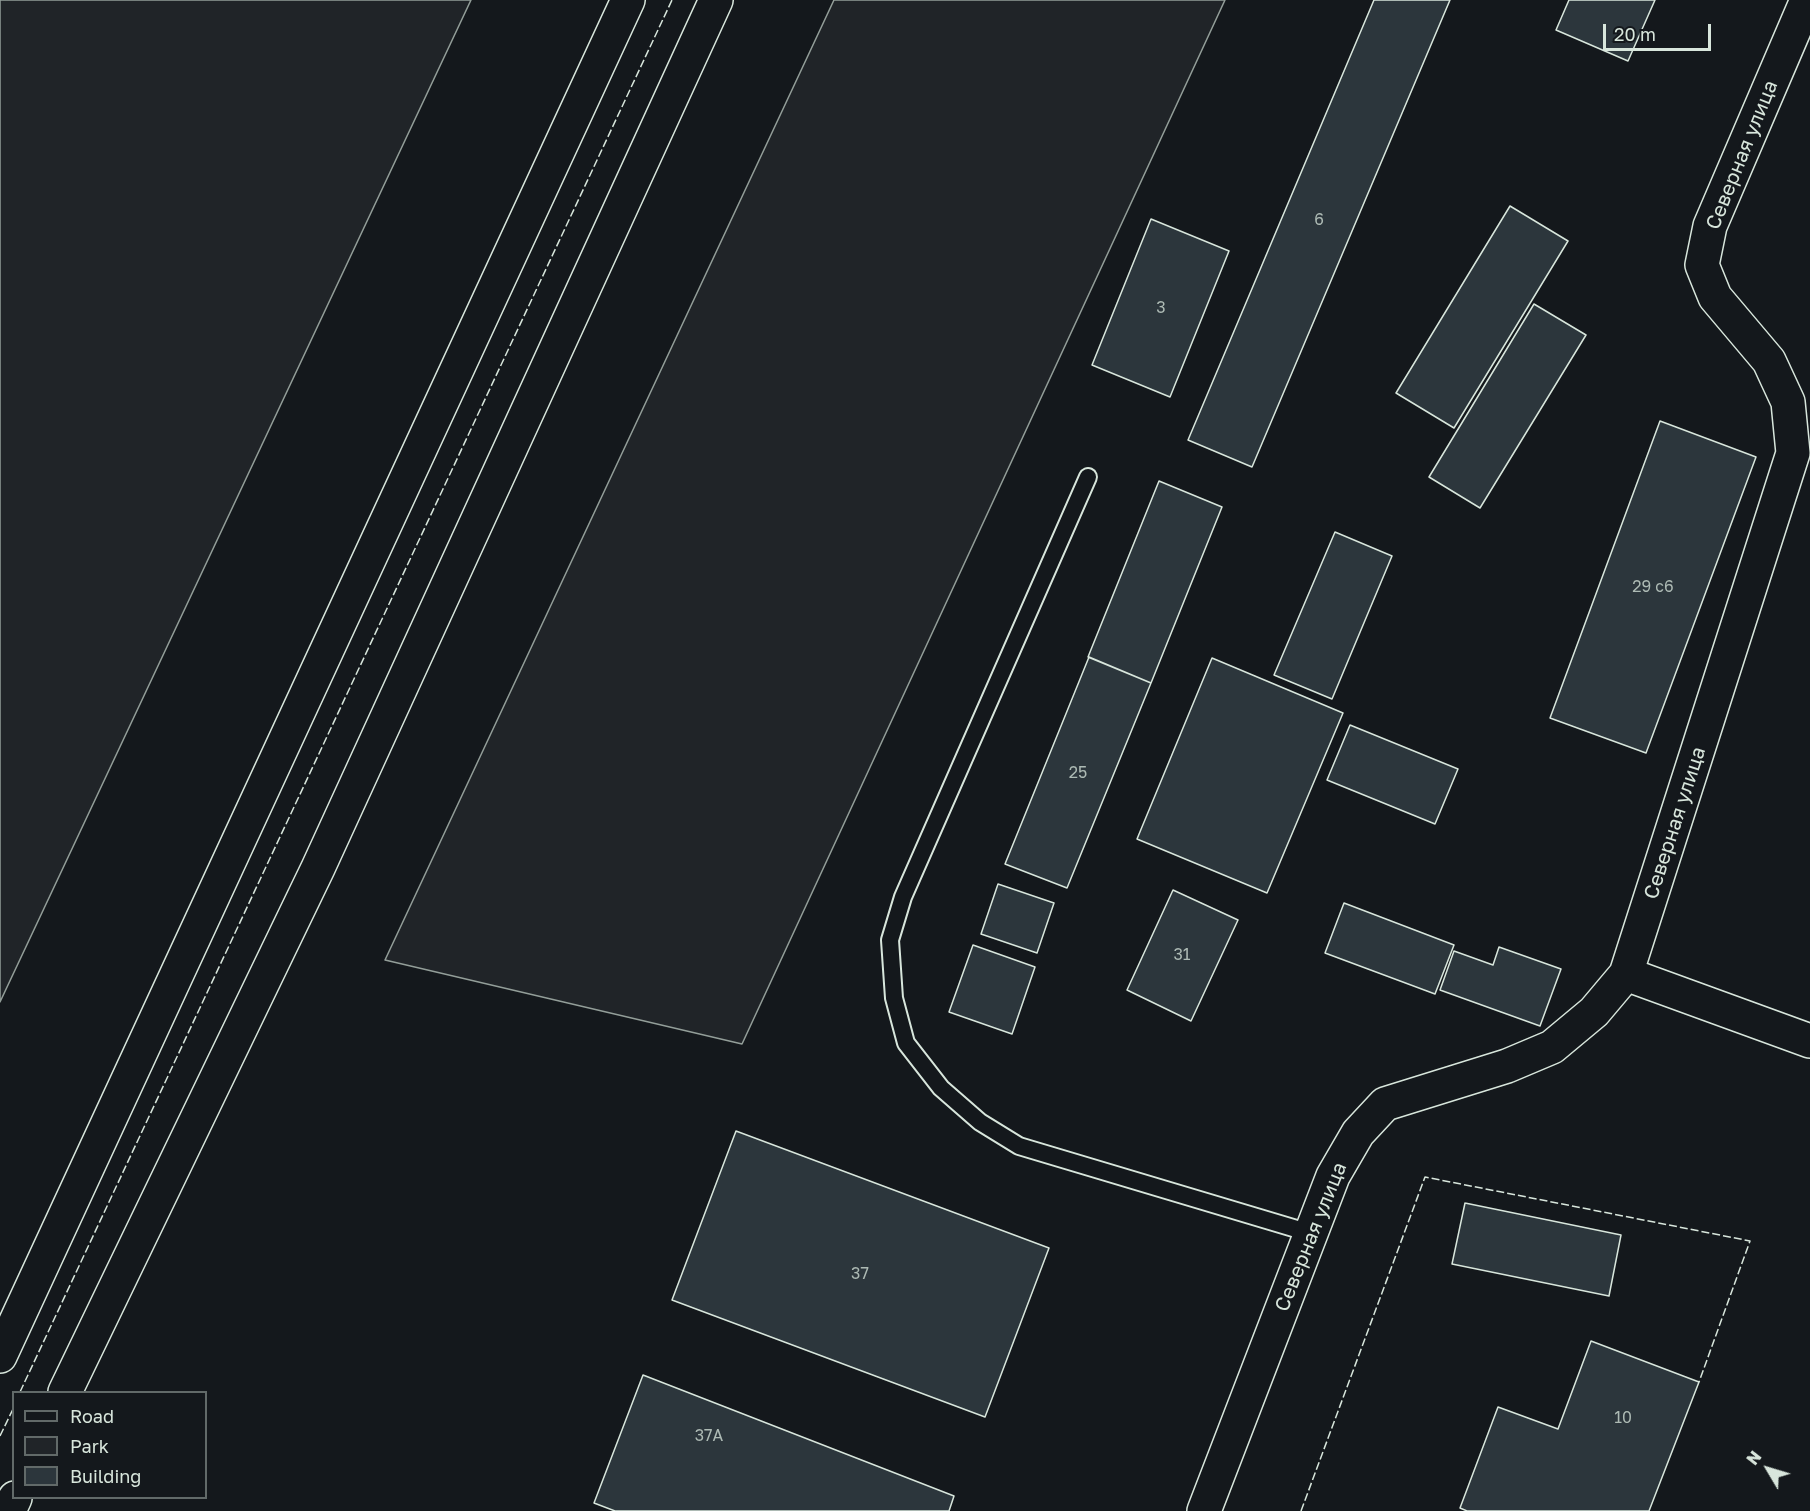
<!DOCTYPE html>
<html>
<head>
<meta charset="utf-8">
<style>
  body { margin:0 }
  #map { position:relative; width:1810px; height:1511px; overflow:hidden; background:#14181c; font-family:"Golos Text",sans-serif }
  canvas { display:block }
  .legend { position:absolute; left:12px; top:1391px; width:195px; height:108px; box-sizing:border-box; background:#14181c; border:2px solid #626a69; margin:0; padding:8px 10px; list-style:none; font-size:18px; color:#d8e6dc }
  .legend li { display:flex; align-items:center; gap:12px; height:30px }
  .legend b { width:30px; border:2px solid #626a69 }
  .north { position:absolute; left:1738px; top:1439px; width:60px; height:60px; -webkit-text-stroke:4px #14181c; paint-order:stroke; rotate:308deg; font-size:16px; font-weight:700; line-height:24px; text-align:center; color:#d8e6dc }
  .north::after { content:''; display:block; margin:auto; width:21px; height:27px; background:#d8e6dc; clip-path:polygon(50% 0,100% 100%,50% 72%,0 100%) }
  .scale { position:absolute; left:1603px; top:24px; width:108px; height:27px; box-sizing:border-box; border:3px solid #d8e6dc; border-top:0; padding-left:8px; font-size:18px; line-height:21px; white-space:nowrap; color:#d8e6dc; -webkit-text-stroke:4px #14181c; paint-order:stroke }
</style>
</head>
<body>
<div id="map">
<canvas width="1810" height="1511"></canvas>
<ul class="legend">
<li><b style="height:8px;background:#14181c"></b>Road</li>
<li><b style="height:16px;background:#202428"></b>Park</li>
<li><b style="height:16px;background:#2c363c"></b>Building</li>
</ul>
<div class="north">N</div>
<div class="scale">20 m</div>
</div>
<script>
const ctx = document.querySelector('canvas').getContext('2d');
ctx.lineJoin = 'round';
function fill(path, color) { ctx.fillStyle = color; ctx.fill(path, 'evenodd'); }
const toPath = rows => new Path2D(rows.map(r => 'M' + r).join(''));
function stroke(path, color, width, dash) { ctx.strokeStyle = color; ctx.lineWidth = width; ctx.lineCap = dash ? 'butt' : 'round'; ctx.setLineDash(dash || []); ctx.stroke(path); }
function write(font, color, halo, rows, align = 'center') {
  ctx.font = font + ' "Golos Text",sans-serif'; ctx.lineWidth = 4.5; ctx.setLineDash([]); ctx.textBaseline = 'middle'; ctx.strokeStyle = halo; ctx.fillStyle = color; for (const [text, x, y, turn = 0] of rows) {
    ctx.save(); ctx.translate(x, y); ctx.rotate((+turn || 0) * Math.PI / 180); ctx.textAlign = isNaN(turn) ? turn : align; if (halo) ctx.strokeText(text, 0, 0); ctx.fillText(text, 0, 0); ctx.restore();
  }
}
const green = toPath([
  [0,0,471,0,0,1002,0,0],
  [834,0,1225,0,742,1044,385,960,834,0]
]);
fill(green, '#202428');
stroke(green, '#939e99', 1.5);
const building = toPath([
  [1374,0,1450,0,1252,467,1188,440,1374,0],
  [1569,0,1655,0,1628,61,1556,30,1569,0],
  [1510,206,1568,241,1454,428,1396,393,1510,206],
  [1151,219,1229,251,1170,397,1092,365,1151,219],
  [1534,304,1586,335,1480,508,1429,477,1534,304],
  [1660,421,1756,457,1646,753,1550,718,1660,421],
  [1159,481,1222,507,1151,683,1088,657,1159,481],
  [1335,532,1392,556,1332,699,1274,675,1335,532],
  [1089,657,1151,683,1067,888,1005,864,1089,657],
  [1212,658,1343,713,1267,893,1137,839,1212,658],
  [1350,725,1458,769,1435,824,1327,780,1350,725],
  [998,884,1054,903,1037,953,981,934,998,884],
  [1173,890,1238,920,1191,1021,1127,990,1173,890],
  [1344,903,1454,945,1435,994,1325,953,1344,903],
  [973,945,1035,967,1012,1034,949,1012,973,945],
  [1499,947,1561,969,1540,1026,1440,990,1454,951,1493,965,1499,947],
  [736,1131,1049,1248,985,1417,672,1300,736,1131],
  [1465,1203,1621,1235,1609,1296,1452,1264,1465,1203],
  [1591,1341,1699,1382,1649,1511,1467,1511,1460,1508,1498,1407,1558,1429,1591,1341],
  [643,1375,954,1496,949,1511,615,1511,594,1503,643,1375]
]);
fill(building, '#2c363c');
stroke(building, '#d8e6dc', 1.5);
const service = toPath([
  [1088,477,903,897,890,940,894,998,906,1043,941,1088,980,1122,1019,1146,1310,1233]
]);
const minor = toPath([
  [1626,974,1810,1041],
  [1204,1511,1333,1176,1358,1133,1385,1104,1507,1066,1552,1047,1594,1012,1626,974,1793,453,1788,402,1769,361,1715,297,1702,265,1710,226,1807,0]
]);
const trunk = toPath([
  [0,1356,628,0],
  [65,1392,318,868,716,0],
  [9,1511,15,1498]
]);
stroke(service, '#d8e6dc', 20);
stroke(minor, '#d8e6dc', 36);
stroke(trunk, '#d8e6dc', 36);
stroke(service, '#14181c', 16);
stroke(minor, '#14181c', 33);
stroke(trunk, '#14181c', 33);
stroke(toPath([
  [20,1392,672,0],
  [0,1436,14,1407],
  [1301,1511,1425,1177,1750,1241,1699,1382]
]), '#d8e6dc', 1.5, [8, 3]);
write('16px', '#adbab4', null, [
  ["6",1319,220],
  ["3",1161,308],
  ["29 с6",1653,587],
  ["25",1078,773],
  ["31",1182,955],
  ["37",860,1274],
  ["10",1623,1418],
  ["37А",709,1436]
]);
write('20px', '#d8e6dc', '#14181c', [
  ["Северная улица",1742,155,-68],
  ["Северная улица",1675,823,-72],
  ["Северная улица",1311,1237,-68]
]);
</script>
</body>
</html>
